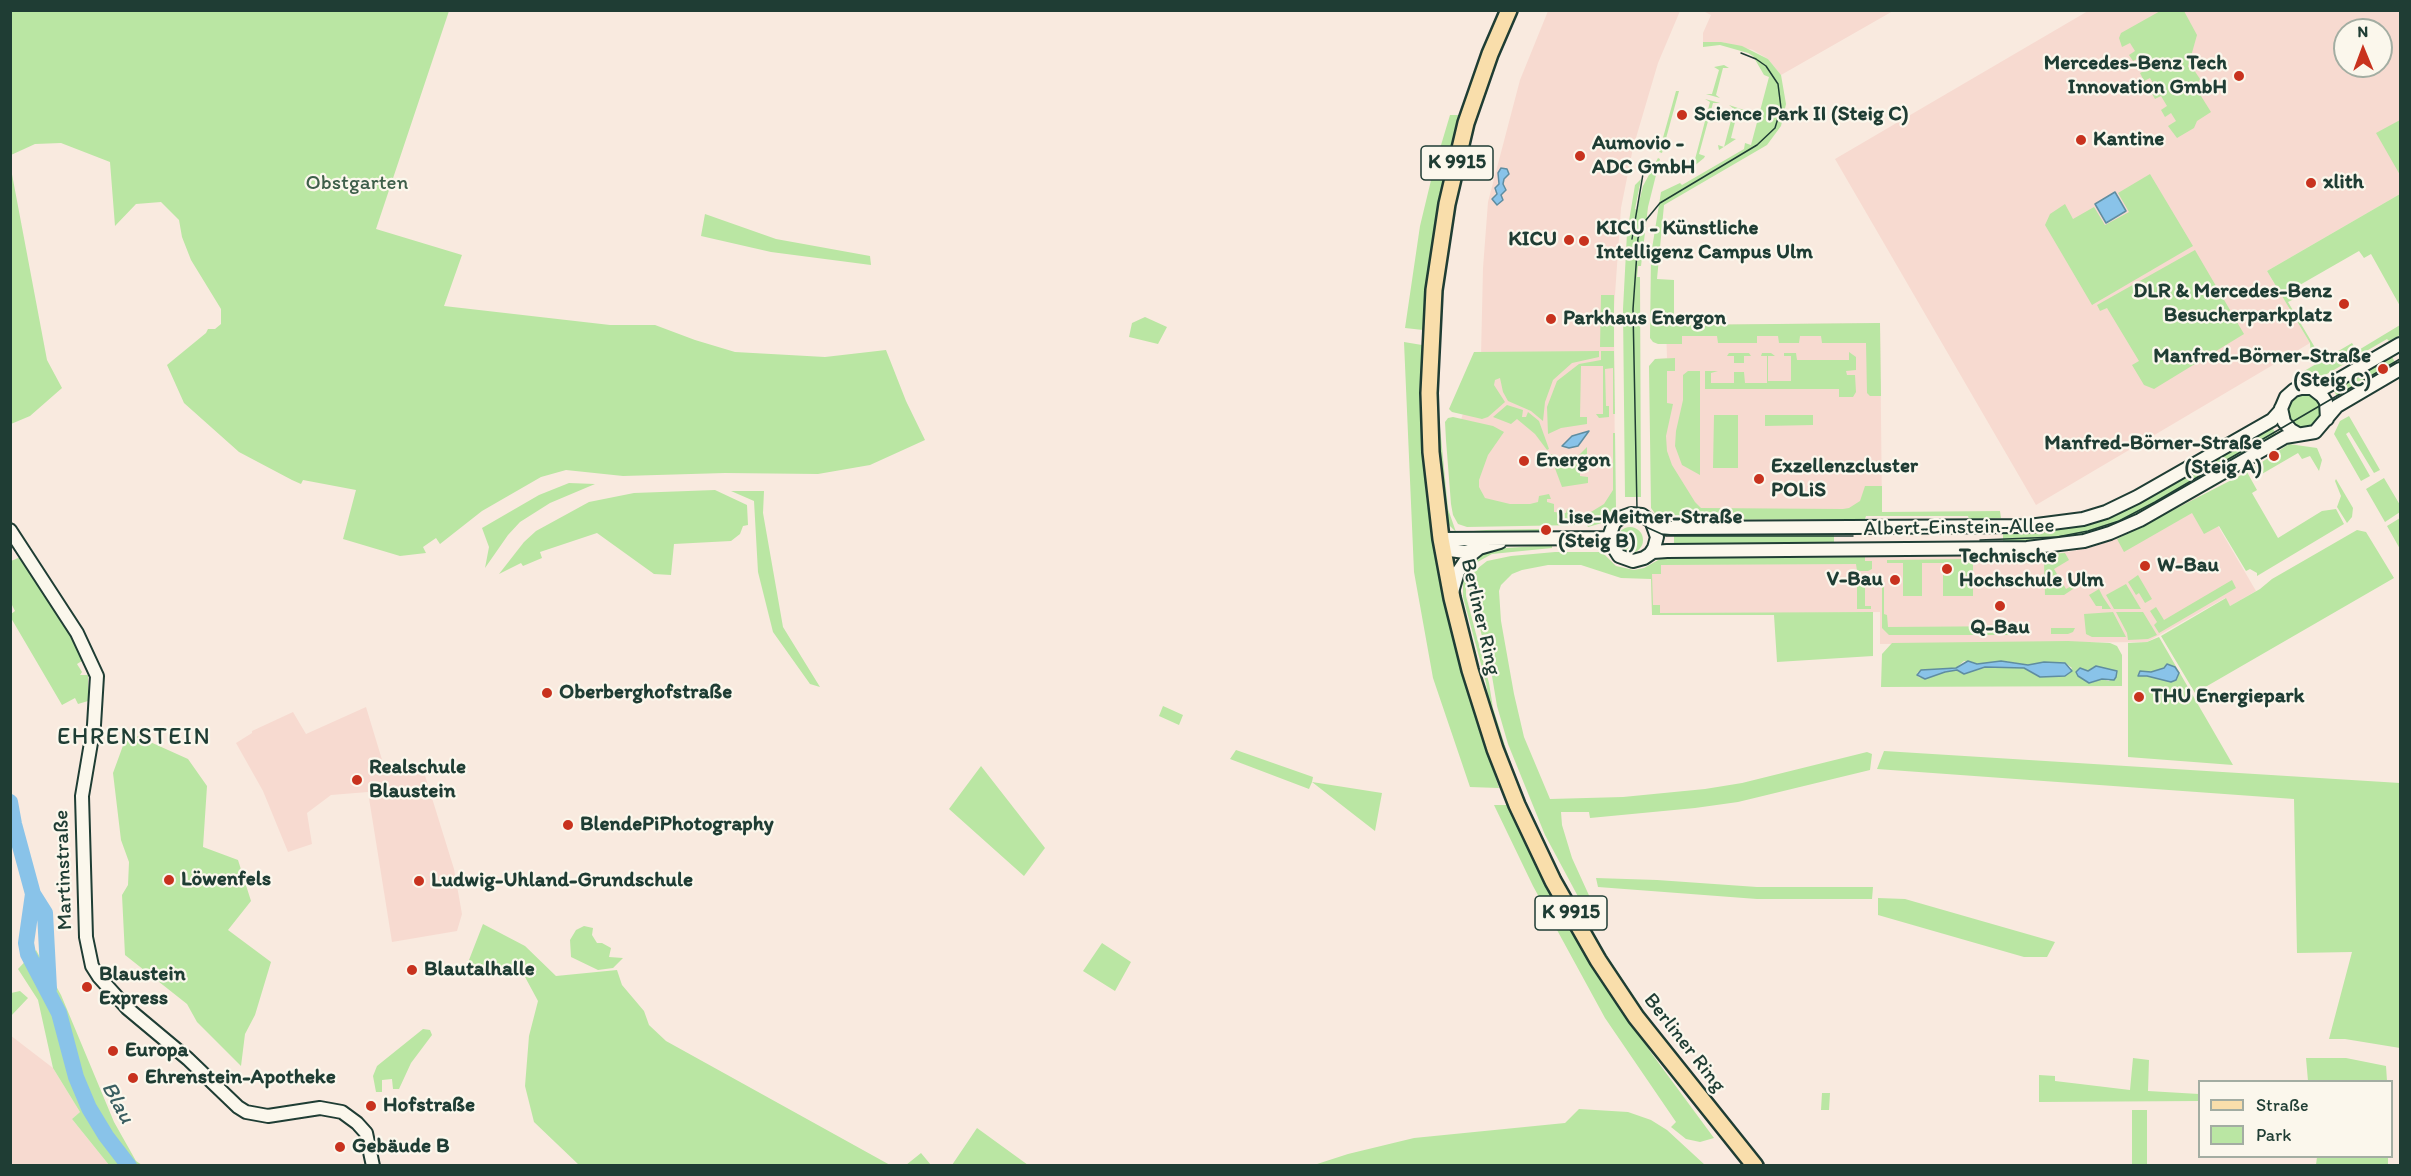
<!DOCTYPE html>
<html>
<head>
<meta charset="utf-8">
<style>
  body { margin:0 }
  #map { position:relative; width:2411px; height:1176px; overflow:hidden; background:#f9eadf; font-family:Itim,sans-serif }
  canvas { display:block }
  .frame { position:absolute; inset:0; border:12px solid #1f3d34; pointer-events:none }
  .legend { position:absolute; left:2198px; top:1080px; width:195px; height:78px; box-sizing:border-box; background:#fbf7ec; border:2px solid #a3ada2; margin:0; padding:8px 10px; list-style:none; font-size:18px; color:#1f3d34 }
  .legend li { display:flex; align-items:center; gap:12px; height:30px }
  .legend b { width:30px; border:2px solid #a3ada2 }
  .north { position:absolute; left:2333px; top:18px; width:60px; height:60px; box-sizing:border-box; background:#fbf7ec; border:2px solid #a3ada2; border-radius:50%; rotate:359deg; font-size:16px; font-weight:700; line-height:24px; text-align:center; color:#1f3d34 }
  .north::after { content:''; display:block; margin:auto; width:21px; height:27px; background:#c8321e; clip-path:polygon(50% 0,100% 100%,50% 72%,0 100%) }
</style>
</head>
<body>
<div id="map">
<canvas width="2411" height="1176"></canvas>
<div class="frame"></div>
<ul class="legend">
<li><b style="height:8px;background:#f9deab"></b>Straße</li>
<li><b style="height:16px;background:#bae6a3"></b>Park</li>
</ul>
<div class="north">N</div>
</div>
<script>
const ctx = document.querySelector('canvas').getContext('2d');
ctx.lineJoin = 'round';
function fill(path, color) { ctx.fillStyle = color; ctx.fill(path, 'evenodd'); }
const toPath = rows => new Path2D(rows.map(r => 'M' + r).join(''));
function stroke(path, color, width, dash) { ctx.strokeStyle = color; ctx.lineWidth = width; ctx.lineCap = dash ? 'butt' : 'round'; ctx.setLineDash(dash || []); ctx.stroke(path); }
function write(font, color, halo, rows, align = 'center') {
  ctx.font = font + ' Itim,sans-serif'; ctx.lineWidth = 4.5; ctx.setLineDash([]); ctx.textBaseline = 'middle'; ctx.strokeStyle = halo; ctx.fillStyle = color; for (const [text, x, y, turn = 0] of rows) {
    ctx.save(); ctx.translate(x, y); ctx.rotate((+turn || 0) * Math.PI / 180); ctx.textAlign = isNaN(turn) ? turn : align; if (halo) ctx.strokeText(text, 0, 0); ctx.fillText(text, 0, 0); ctx.restore();
  }
}
fill(toPath([
  [1548,11,1680,11,1658,63,1633,148,1621,208,1614,309,1615,498,1605,513,1476,513,1459,426,1481,356,1483,268,1488,202,1520,80],
  [1703,11,1893,11,1781,75,1768,59,1753,50,1721,42,1703,42,1703,33,1711,15],
  [2088,11,2400,11,2400,194,2267,271,2310,343,2036,505,1835,159],
  [2345,30,2381,30,2381,66,2345,66],
  [1880,323,1882,512,1683,514,1668,495,1656,359,1667,358,1666,325],
  [2200,495,2256,591,2230,606,2225,598,2147,642,1880,644,1880,612,1652,615,1651,564,1660,559,2057,554,2089,548,2124,536],
  [366,707,383,763,403,769,418,766,423,769,454,869,462,914,457,931,392,942,368,792,331,795,307,813,312,844,288,852,263,791,236,743,252,733,252,731,293,712,306,734],
  [10,1035,53,1068,80,1112,72,1119,109,1165,11,1165]
]), '#f7dad0');
fill(toPath([
  [2162,10,2184,11,2197,35,2188,67,2194,70,2200,79,2196,88,2211,112,2197,121,2194,128,2177,138,2168,126,2176,121,2171,113,2165,117,2161,110,2167,106,2161,96,2155,99,2151,92,2156,88,2150,78,2144,81,2140,73,2146,70,2139,58,2133,61,2129,55,2135,51,2130,43,2122,47,2119,38,2121,33],
  [10,11,449,11,376,229,462,255,444,306,610,325,655,325,695,340,735,352,825,357,886,350,906,401,925,440,870,465,818,474,725,473,623,476,566,470,541,477,482,511,440,544,436,538,423,547,426,553,400,556,343,539,356,490,303,480,301,484,292,480,239,452,184,403,167,365,206,333,208,329,215,329,221,324,221,309,191,260,182,237,179,220,161,202,136,204,115,226,110,162,61,143,35,144,11,155],
  [1703,42,1721,42,1742,46,1768,59,1781,75,1786,104,1781,126,1767,145,1664,205,1657,279,1674,280,1674,325,1880,323,1881,396,1870,396,1867,393,1866,343,1822,343,1821,336,1800,336,1799,343,1779,343,1778,336,1757,336,1757,343,1718,343,1717,336,1682,336,1682,344,1658,344,1653,342,1650,338,1651,255,1661,192,1680,183,1682,185,1744,149,1745,143,1751,145,1769,77,1764,75,1753,56,1748,53,1720,45,1703,47],
  [1724,65,1729,68,1723,68,1716,95,1720,98,1706,94,1712,94,1719,70,1714,67],
  [1676,91,1679,91,1662,153,1659,152],
  [1705,99,1720,103,1713,103,1699,154,1705,156,1704,158,1693,167,1710,102],
  [1729,105,1744,110,1738,110,1731,138,1736,139,1719,150,1718,145,1724,147,1734,109],
  [1450,115,1462,115,1433,246,1423,330,1405,328,1420,226,1433,172],
  [2400,120,2400,119,2400,175,2376,133],
  [1658,158,1660,159,1648,207,1641,266,1638,266,1637,277,1640,277,1641,497,1625,497,1623,309,1627,233,1635,185,1641,179,1635,209,1637,210,1643,186],
  [11,169,47,360,62,388,30,416,11,424],
  [2150,174,2193,246,2092,305,2045,225,2050,214,2065,204,2073,219,2094,207,2105,225,2129,212,2118,193],
  [2400,194,2400,306,2371,254,2364,258,2359,251,2291,290,2296,298,2288,302,2317,351,2311,354,2310,343,2267,271],
  [705,214,776,239,870,256,871,265,771,252,701,236],
  [2195,250,2244,334,2154,389,2144,385,2132,365,2139,361,2107,308,2100,311,2097,305],
  [1601,295,1614,295,1614,347,1600,347],
  [1145,317,1167,327,1158,344,1129,337,1132,323],
  [2400,325,2400,335,2389,341,2387,339,2320,378,2299,374,2352,343,2357,351],
  [1404,342,1422,345,1423,449,1426,495,1437,569,1465,684,1499,788,1470,787,1433,678,1414,572],
  [1599,351,1599,357,1572,363,1553,380,1545,402,1543,421,1531,411,1508,401,1503,392,1500,378,1495,380,1494,385,1505,402,1488,417,1482,419,1452,412,1449,409,1474,352],
  [1601,351,1614,351,1615,414,1613,414,1613,368,1605,369,1606,406,1609,406,1609,417,1599,418,1596,414,1603,414,1603,366,1581,366,1580,417,1587,417,1587,424,1561,428,1548,434,1547,407,1557,381,1579,364,1601,360],
  [1849,352,1856,357,1856,370,1846,371,1847,375,1855,375,1856,392,1853,397,1839,397,1839,389,1705,389,1705,371,1718,371,1711,373,1711,383,1734,383,1734,372,1744,372,1745,383,1767,383,1767,356,1761,356,1762,353,1771,353,1775,356,1768,356,1768,381,1791,381,1791,356,1784,356,1784,353,1796,353,1797,360,1849,360],
  [1729,353,1749,353,1751,356,1744,356,1744,363,1734,363,1734,356,1727,356],
  [2392,357,2396,364,2338,398,2334,391],
  [1675,358,1675,371,1667,371,1667,403,1673,404,1666,436,1667,451,1672,465,1695,502,1701,508,1843,509,1849,508,1860,501,1865,486,1882,486,1882,512,2000,511,2001,518,1969,519,1968,516,1866,516,1865,519,1672,520,1659,519,1651,508,1649,366,1655,359],
  [1688,371,1700,371,1700,475,1682,465,1675,446,1676,431,1683,400,1683,375],
  '2286 411a18 18 0 1 1 36 0a18 18 0 1 1-36 0Z',
  [1507,405,1523,410,1522,417,1526,417,1528,412,1539,421,1549,449,1547,450,1535,434,1517,419,1511,424,1493,417],
  [1714,415,1738,415,1738,468,1713,468],
  [1765,415,1813,415,1813,425,1765,426],
  [2349,416,2380,470,2374,473,2349,432,2346,434,2370,476,2361,481,2334,434,2340,421],
  [1453,417,1493,426,1504,432,1488,455,1479,480,1479,487,1485,498,1510,504,1530,504,1538,502,1539,496,1549,494,1551,499,1547,499,1547,502,1554,504,1554,512,1566,513,1567,509,1574,510,1577,525,1467,527,1458,524,1453,515,1451,504,1446,440,1445,422,1448,418],
  [2270,424,2278,437,2156,508,2092,537,2017,545,2003,542,2003,533,2005,532,2084,521],
  [1440,427,1448,509,1456,532,1449,525,1445,509,1440,450],
  [1613,433,1615,433,1616,508,1602,523,1588,527,1586,523,1586,515,1604,504,1613,490],
  [2289,444,2317,448,2322,460,2319,471,2310,456,2302,459,2298,453,2255,478,2250,470],
  [1587,447,1587,458,1580,459,1580,476,1588,477,1588,483,1562,487,1550,455,1552,454,1559,464,1564,465,1574,460],
  [2247,472,2257,490,2252,493,2278,538,2322,511,2336,509,2344,524,2257,576,2257,573,2250,569,2246,571,2219,526,2204,534,2192,513,2124,552,2117,539],
  [2384,478,2400,505,2400,512,2385,522,2366,489],
  [2336,479,2353,508,2352,517,2347,523,2337,507,2341,496,2335,481],
  [569,483,595,484,550,503,520,522,508,535,485,568,489,547,482,528,539,495],
  [715,490,747,505,748,525,743,526,740,534,731,541,674,544,671,575,654,574,597,533,540,552,542,558,523,566,521,563,499,574,524,542,536,531,589,502,634,493],
  [731,491,764,491,763,513,783,627,820,687,810,684,773,632,758,572,754,501],
  [2400,518,2400,549,2387,526],
  '1617 540a13 13 0 1 1 26 0a13 13 0 1 1-26 0Z',
  [1539,529,1539,532,1461,532,1486,530],
  [2357,530,2366,532,2394,578,2195,693,2161,636,2226,598,2230,606,2260,589,2272,579],
  [1674,531,1830,533,1834,534,1834,542,1826,545,1674,548],
  [1552,545,1552,548,1492,554,1472,565,1468,564,1475,557,1491,549],
  [1555,552,1602,552,1616,566,1634,570,1644,568,1660,559,1666,558,1865,557,1865,561,1872,561,1872,569,1868,571,1857,571,1856,564,1661,565,1661,574,1652,574,1653,605,1660,605,1660,613,1873,612,1873,656,1777,662,1774,615,1652,615,1651,579,1621,578,1581,565,1548,565,1522,570,1512,574,1501,585,1499,591,1501,621,1514,694,1524,737,1550,799,1623,797,1705,789,1742,783,1867,752,1872,754,1870,770,1738,802,1695,808,1590,818,1589,812,1561,812,1562,825,1572,858,1592,902,1600,930,1596,930,1545,835,1508,744,1497,706,1492,676,1470,589,1473,572,1487,561,1511,556],
  [2065,553,2069,560,2054,569,2066,589,2081,581,2082,583,2064,595,2045,595,2044,562,2012,564,2013,556],
  [23,556,59,612,85,659,77,664,82,672,80,675,88,675,88,701,78,704,75,698,62,705,11,618,11,614,15,611,11,603,11,561],
  [1971,556,2005,556,2005,562,1973,562,1973,596,1943,596,1943,563,1922,563,1922,596,1903,596,1903,563,1887,563,1887,560,1970,559],
  [1466,568,1468,570,1466,583,1466,596,1489,683,1493,708,1510,761,1531,816,1560,876,1593,935,1668,1047,1617,979,1557,878,1506,762,1491,715,1486,683,1463,597,1463,578],
  [2138,575,2152,599,2145,603,2139,593,2136,595,2128,582],
  [2232,580,2236,588,2159,633,2154,625,2157,622,2150,611,2156,607,2164,620],
  [1882,582,1884,582,1884,614,1887,615,1888,627,2026,626,2026,635,1889,635,1882,628],
  [1857,583,1865,583,1865,606,1871,606,1871,609,1857,609],
  [2126,584,2141,609,2114,609,2106,595],
  [2099,589,2103,597,2111,609,2102,609,2102,606,2096,606,2089,595],
  [2113,612,2126,637,2092,637,2086,634,2084,614],
  [2116,612,2143,612,2157,635,2148,639,2128,640,2127,633],
  [2051,628,2075,628,2073,632,2068,634,2051,634],
  [2159,637,2233,765,2128,757,2128,643,2147,642],
  [2068,641,2110,643,2117,646,2122,655,2122,686,1881,687,1882,654,1892,643],
  [1964,661,1977,664,2004,661,2028,665,2055,662,2065,663,2072,668,2065,676,2040,677,2024,668,1991,667,1959,672,1957,670,1945,672,1925,679,1918,677,1917,673,1921,670,1956,668],
  [2093,667,2098,667,2117,672,2109,681,2102,679,2090,683,2084,679,2080,668,2088,671],
  [1163,706,1183,715,1179,725,1159,716],
  [128,732,188,759,207,786,203,847,238,860,251,901,228,930,271,962,255,1015,245,1034,241,1066,197,1022,187,1004,125,955,122,895,128,885,129,862,121,840,113,773],
  [1236,750,1313,777,1312,782,1382,793,1375,831,1312,782,1309,789,1230,759],
  [1884,751,2400,783,2400,1048,2345,1039,2329,1039,2352,952,2297,953,2294,799,1877,769],
  [981,766,1045,848,1024,876,949,809],
  [1494,805,1508,805,1564,916,1587,954,1652,1054,1714,1138,1700,1142,1686,1139,1671,1127,1676,1122,1605,1018,1533,886],
  [1596,878,1657,880,1757,887,1873,887,1872,899,1757,899,1598,887],
  [1878,898,1905,899,2055,942,2047,957,2024,957,1878,915],
  [483,924,525,946,556,976,617,970,622,985,644,1011,649,1025,666,1041,890,1165,579,1165,534,1122,525,1086,529,1036,538,1001,518,964,480,974,469,960],
  [584,926,593,928,592,935,597,943,602,943,611,948,609,957,623,958,613,968,598,970,571,957,570,940,576,930],
  [1102,943,1131,962,1115,991,1083,971],
  [36,950,61,995,114,1122,136,1161,142,1165,109,1165,72,1119,80,1112,53,1068,38,1000,18,969],
  [20,991,28,998,11,1016,11,993],
  [423,1029,430,1030,432,1035,411,1063,399,1089,393,1089,392,1079,382,1080,382,1092,376,1092,373,1076,377,1066],
  [2133,1058,2149,1060,2148,1091,2199,1094,2199,1101,2039,1102,2039,1075,2055,1076,2055,1081,2130,1090],
  [2306,1058,2346,1058,2386,1066,2387,1081,2308,1081],
  [1822,1093,1830,1093,1829,1110,1821,1110],
  [1579,1109,1628,1112,1651,1120,1667,1130,1705,1165,1314,1165,1348,1154,1414,1138,1565,1123],
  [2132,1110,2147,1110,2147,1165,2132,1165],
  [977,1128,1028,1165,952,1165],
  [921,1153,931,1165,906,1165],
  [2317,1157,2388,1157,2388,1165,2316,1165]
]), '#bae6a3');
const water = toPath([
  [1501,168,1507,169,1509,174,1504,179,1503,184,1506,190,1501,195,1503,200,1497,205,1492,199,1497,194,1495,188,1499,184,1498,173,1501,168],
  [2115,192,2126,211,2106,223,2095,204,2115,192],
  [1589,431,1578,446,1569,448,1562,446,1572,436,1589,431],
  [1968,661,1977,664,2001,661,2028,665,2044,662,2065,663,2072,671,2065,676,2040,677,2024,668,1985,667,1964,674,1957,670,1945,672,1925,679,1917,675,1921,670,1956,668,1968,661],
  [2167,664,2175,667,2179,673,2176,680,2171,682,2147,676,2138,676,2140,671,2151,672,2164,668,2167,664],
  [2096,666,2117,671,2116,677,2114,680,2102,679,2089,683,2078,676,2076,672,2080,668,2088,671,2096,666]
]);
fill(water, '#89c3e9');
stroke(water, '#5f8da1', 1.5);
stroke(toPath([
  [10,802,14,824,33,894,26,943,28,954,59,1013,76,1077,89,1108,106,1136,129,1166],
  [33,894,45,913,49,989]
]), '#89c3e9', 16);
const tertiary = toPath([
  [2400,344,2324,388,2301,388,2294,390,2286,397,2280,411,2272,420,2137,497,2106,512,2083,519,2029,526,1671,528,1659,527,1642,515,1631,514,1620,518,1614,523,1610,534,1610,542,1619,556,1633,561,1644,558,1653,552,1667,551,2027,548,2084,541,2110,533,2140,520,2285,437,2315,432,2337,406,2400,369],
  [2313,389,2322,396,2326,402,2327,419],
  [2281,408,2284,422,2291,430,2298,434],
  [10,530,77,633,97,676,94,725,82,796,86,937,92,966,99,977,127,1008,188,1059,238,1107,246,1112,268,1116,320,1108,342,1112,357,1123,366,1133,373,1166],
  [1441,539,1609,538],
  [1442,549,1465,552,1500,542],
  [1650,554,1654,548,1657,537,1652,523],
  [1452,592,1458,572,1468,557,1478,549]
]);
const primary = toPath([
  [1509,10,1490,54,1466,123,1447,204,1434,290,1429,393,1431,452,1441,539,1452,598,1470,670,1495,749,1517,805,1553,881,1598,960,1636,1017,1755,1166]
]);
stroke(tertiary, '#1f3d34', 16);
stroke(primary, '#1f3d34', 20);
stroke(tertiary, '#fbf7ec', 12);
stroke(primary, '#f9deab', 15);
stroke(toPath([
  [1741,53,1756,59,1766,66,1778,84,1781,108,1775,128,1757,145,1660,203,1646,220,1638,238,1633,309,1637,509,1646,527,1666,536,1853,536],
  [1632,239,1644,168],
  [1980,540,2057,537,2088,531,2119,521,2155,502,2400,359]
]), '#1f3d34', 1.5);
for (const [x, y, r, color] of [
  [2239,76,6,"#c8321e"],
  [1682,115,6,"#c8321e"],
  [2081,140,6,"#c8321e"],
  [1580,156,6,"#c8321e"],
  [2311,183,6,"#c8321e"],
  [1569,240,6,"#c8321e"],
  [1584,241,6,"#c8321e"],
  [2344,304,6,"#c8321e"],
  [1551,319,6,"#c8321e"],
  [2383,369,6,"#c8321e"],
  [2274,456,6,"#c8321e"],
  [1524,461,6,"#c8321e"],
  [1759,479,6,"#c8321e"],
  [1546,530,6,"#c8321e"],
  [2145,566,6,"#c8321e"],
  [1947,569,6,"#c8321e"],
  [1895,580,6,"#c8321e"],
  [2000,606,6,"#c8321e"],
  [547,693,6,"#c8321e"],
  [2139,697,6,"#c8321e"],
  [357,780,6,"#c8321e"],
  [568,825,6,"#c8321e"],
  [169,880,6,"#c8321e"],
  [419,881,6,"#c8321e"],
  [412,970,6,"#c8321e"],
  [87,987,6,"#c8321e"],
  [113,1051,6,"#c8321e"],
  [133,1078,6,"#c8321e"],
  [371,1106,6,"#c8321e"],
  [340,1147,6,"#c8321e"]
]) { const dot = new Path2D(); dot.arc(x, y, r, 0, 2 * Math.PI); ctx.fillStyle = color; ctx.fill(dot); stroke(dot, '#fbf7ec', 2); }
for (const [x, y, w] of [
  [1457,163,72],
  [1571,913,72]
]) { const box = new Path2D(); box.roundRect(x - w / 2, y - 17, w, 34, 4.5); ctx.fillStyle = '#fbf7ec'; ctx.fill(box); stroke(box, '#1f3d34', 1.5); }
write('bold 20px', '#1f3d34', null, [
  ["K 9915",1457,163],
  ["K 9915",1571,913]
]);
write('bold 21px', '#1f3d34', '#fbf7ec', [
  ["Mercedes-Benz Tech",2227,64,"right"],
  ["Innovation GmbH",2227,88,"right"],
  ["Science Park II (Steig C)",1694,115],
  ["Kantine",2093,140],
  ["Aumovio -",1592,144],
  ["ADC GmbH",1592,168],
  ["xlith",2323,183],
  ["KICU - Künstliche",1596,229],
  ["Intelligenz Campus Ulm",1596,253],
  ["KICU",1557,240,"right"],
  ["DLR & Mercedes-Benz",2332,292,"right"],
  ["Besucherparkplatz",2332,316,"right"],
  ["Parkhaus Energon",1563,319],
  ["Manfred-Börner-Straße",2371,357,"right"],
  ["(Steig C)",2371,381,"right"],
  ["Manfred-Börner-Straße",2262,444,"right"],
  ["(Steig A)",2262,468,"right"],
  ["Energon",1536,461],
  ["Exzellenzcluster",1771,467],
  ["POLiS",1771,491],
  ["Lise-Meitner-Straße",1558,518],
  ["(Steig B)",1558,542],
  ["Technische",1959,557],
  ["Hochschule Ulm",1959,581],
  ["W-Bau",2157,566],
  ["V-Bau",1883,580,"right"],
  ["Q-Bau",2000,628,"center"],
  ["Oberberghofstraße",559,693],
  ["THU Energiepark",2151,697],
  ["Realschule",369,768],
  ["Blaustein",369,792],
  ["BlendePiPhotography",580,825],
  ["Löwenfels",181,880],
  ["Ludwig-Uhland-Grundschule",431,881],
  ["Blautalhalle",424,970],
  ["Blaustein",99,975],
  ["Express",99,999],
  ["Europa",125,1051],
  ["Ehrenstein-Apotheke",145,1078],
  ["Hofstraße",383,1106],
  ["Gebäude B",352,1147]
], 'left');
write('21px', '#3e5f4a', '#fbf7ec', [
  ["Obstgarten",357,184]
]);
write('21px', '#1f3d34', '#fbf7ec', [
  ["Albert-Einstein-Allee",1959,528,-1],
  ["Berliner Ring",1480,617,77],
  ["Martinstraße",64,870,-92],
  ["Berliner Ring",1684,1043,52]
]);
write('italic 22px', '#3a5e61', '#fbf7ec', [
  ["Blau",117,1103,61]
]);
ctx.letterSpacing = '1.5px';
write('24px', '#1f3d34', '#fbf7ec', [
  ["EHRENSTEIN",134,738]
]);
ctx.letterSpacing = '0px';
</script>
</body>
</html>
